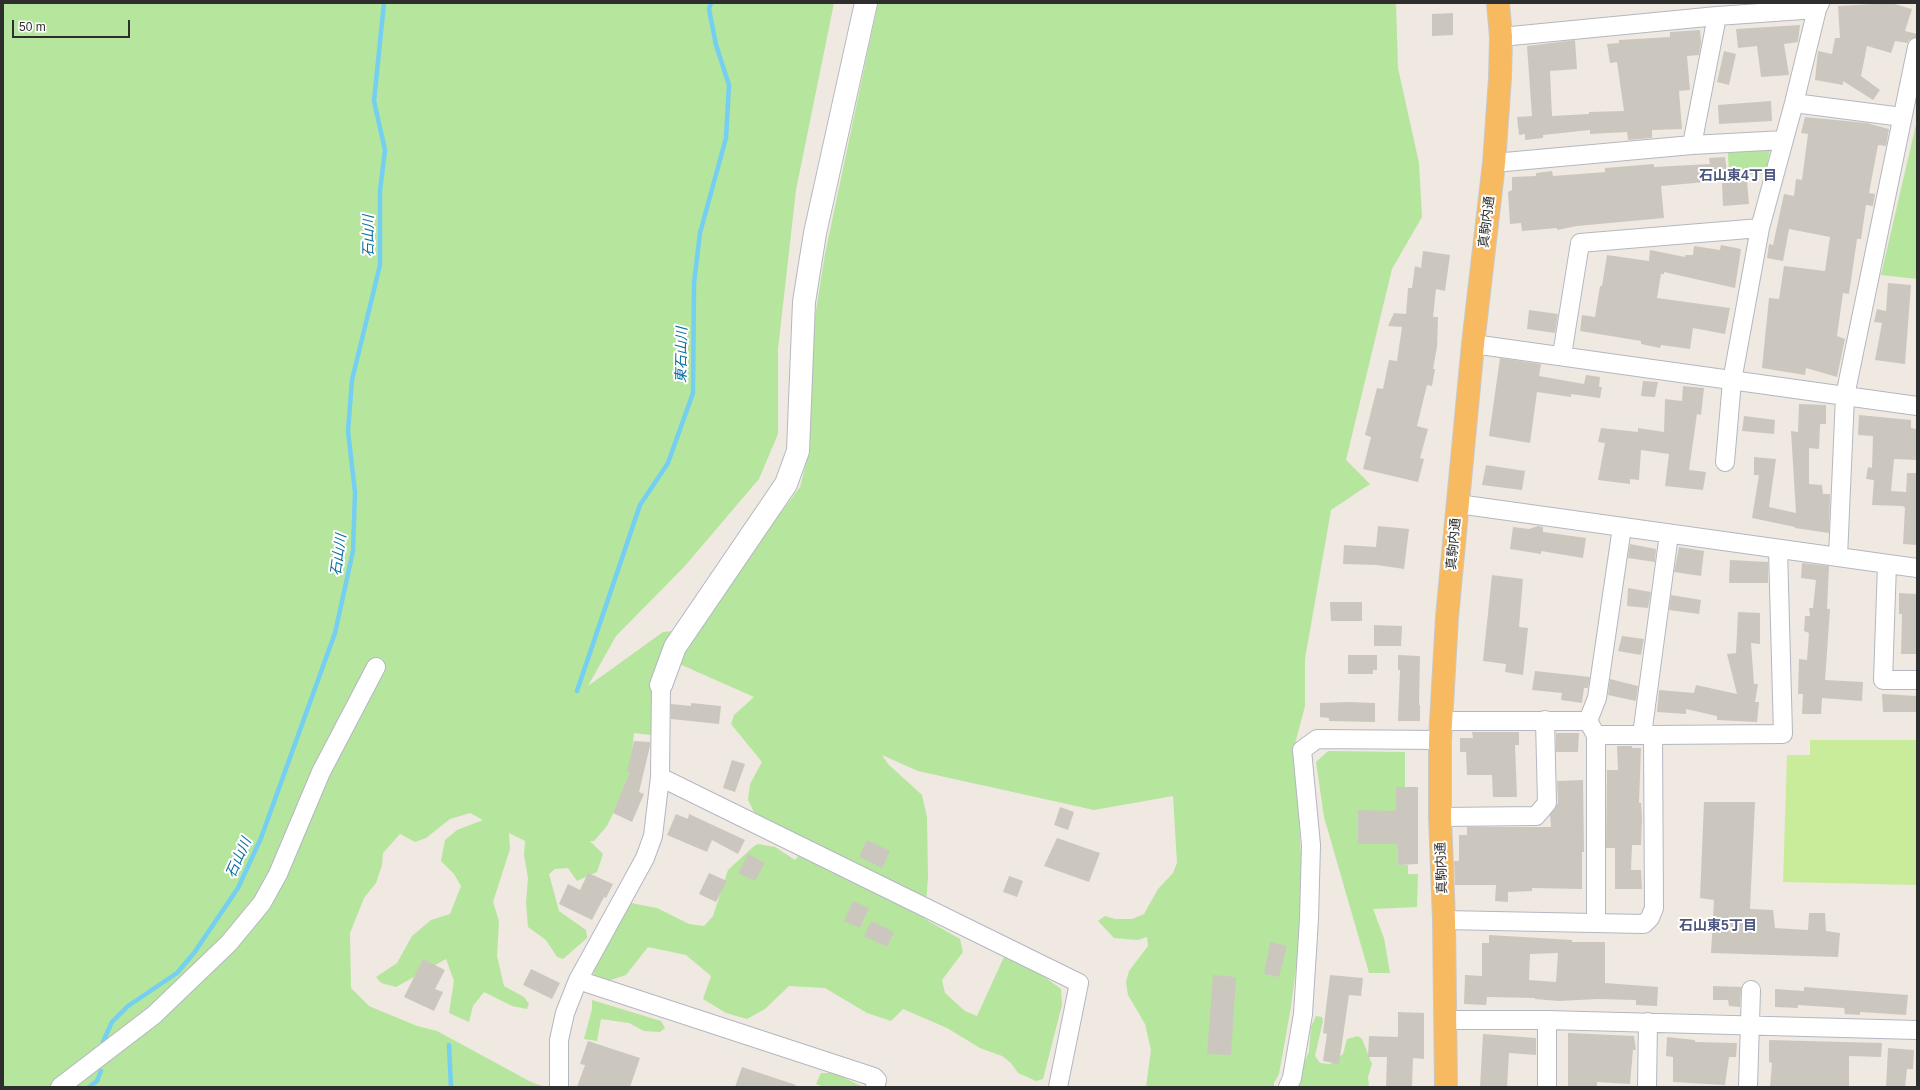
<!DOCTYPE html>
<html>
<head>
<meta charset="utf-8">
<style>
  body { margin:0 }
  #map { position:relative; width:1920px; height:1090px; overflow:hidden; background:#efe9e1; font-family:Arial,sans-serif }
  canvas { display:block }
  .frame { position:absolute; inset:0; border:4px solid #2e2e2e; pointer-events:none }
  .scale { position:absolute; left:12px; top:20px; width:118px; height:18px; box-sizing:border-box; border:2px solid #2e2e2e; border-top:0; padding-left:5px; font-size:12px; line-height:14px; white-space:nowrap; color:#2e2e2e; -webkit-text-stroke:3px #fff; paint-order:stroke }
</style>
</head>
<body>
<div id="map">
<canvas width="1920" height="1090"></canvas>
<div class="frame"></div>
<div class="scale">50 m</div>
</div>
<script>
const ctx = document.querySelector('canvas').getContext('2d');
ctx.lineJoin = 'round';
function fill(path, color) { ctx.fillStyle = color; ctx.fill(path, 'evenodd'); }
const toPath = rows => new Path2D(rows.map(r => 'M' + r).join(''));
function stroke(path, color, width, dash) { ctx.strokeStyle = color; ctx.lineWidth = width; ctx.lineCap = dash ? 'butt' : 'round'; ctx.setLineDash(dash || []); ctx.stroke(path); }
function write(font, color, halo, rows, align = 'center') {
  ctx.font = font + ' Arial,"Noto Sans JP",sans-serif'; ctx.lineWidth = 4; ctx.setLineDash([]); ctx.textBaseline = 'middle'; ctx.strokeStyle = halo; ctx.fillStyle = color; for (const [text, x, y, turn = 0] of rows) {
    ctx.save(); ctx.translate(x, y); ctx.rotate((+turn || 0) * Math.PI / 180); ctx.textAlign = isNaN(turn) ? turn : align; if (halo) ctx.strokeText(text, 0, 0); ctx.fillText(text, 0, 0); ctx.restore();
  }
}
fill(toPath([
  [3,3,834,3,796,190,778,349,778,434,759,479,684,567,616,636,588,686,663,632,674,631,657,726,651,735,634,733,629,780,607,826,594,841,590,841,603,854,597,872,577,881,568,868,555,869,549,874,559,911,586,930,587,938,563,959,557,957,546,940,528,927,526,902,528,878,524,855,525,841,509,833,510,849,493,902,499,921,497,956,504,986,524,997,529,1004,527,1009,512,1006,484,992,473,1006,469,1022,449,1013,454,981,446,959,396,987,381,983,376,977,397,963,412,936,431,920,450,914,461,886,454,874,441,861,445,840,457,830,483,820,470,813,450,819,426,838,415,842,400,834,383,853,382,865,376,883,364,898,350,933,351,988,369,1006,417,1026,437,1031,531,1082,545,1087,3,1087],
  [878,3,1396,3,1398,68,1419,163,1422,217,1392,269,1346,460,1370,484,1331,510,1305,659,1305,706,1295,744,1301,856,1300,937,1291,1007,1279,1074,1274,1083,1274,1087,1146,1087,1151,1050,1145,1024,1128,995,1126,982,1129,971,1148,946,1147,937,1138,940,1114,938,1098,921,1105,916,1115,919,1132,919,1144,914,1158,889,1173,873,1177,863,1173,796,1094,810,918,771,882,755,888,764,922,795,927,817,928,876,925,919,960,939,963,952,942,980,945,993,965,1011,977,1016,1004,957,1036,971,1061,989,1062,1005,1043,1079,1036,1081,1018,1073,1011,1063,1002,1056,980,1048,947,1028,903,1009,891,1021,867,1013,825,988,789,986,765,1009,747,1019,726,1013,703,999,711,976,686,955,648,947,626,975,605,982,594,975,593,968,620,911,631,903,657,908,689,924,704,926,713,916,728,870,754,846,758,844,775,847,795,860,810,843,774,825,754,812,748,800,750,784,762,762,731,724,734,715,754,697,675,662,682,644,800,487,809,452,812,335,825,254],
  [1917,120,1917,279,1881,275],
  [1770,149,1766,173,1729,176,1728,153],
  [1328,751,1405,752,1405,787,1396,787,1396,811,1358,811,1358,844,1397,844,1398,865,1408,865,1408,874,1418,874,1417,907,1373,909,1384,938,1390,973,1369,973,1324,817,1316,762],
  [592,1000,661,1021,665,1028,660,1032,644,1031,629,1023,601,1019,597,1041,584,1039,592,1009],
  [1316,1016,1322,1017,1323,1021,1315,1056,1320,1063,1330,1064,1343,1054,1347,1039,1358,1036,1362,1039,1372,1064,1368,1077,1369,1087,1295,1087,1309,1051,1311,1027],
  [821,1073,835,1073,863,1087,824,1087,816,1084]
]), '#b6e59e');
fill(toPath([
  [1810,740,1917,740,1917,885,1783,882,1787,755,1810,755]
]), '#c9ec9a');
stroke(toPath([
  [577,691,640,505,668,463,693,393,694,283,700,233,726,138,729,85,716,45,709,9,711,3],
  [103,1042,112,1022,128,1006,177,973,194,953,238,888,261,838,335,633,353,551,355,492,348,431,352,380,380,265,380,191,385,150,374,101,384,3],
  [449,1045,451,1087],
  [89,1087,97,1081,101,1071]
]), '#75cff0', 4.5);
fill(toPath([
  [1891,3,1912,9,1905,31,1917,34,1917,37,1909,40,1908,43,1895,41,1891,53,1867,46,1861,76,1880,90,1873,100,1843,81,1843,85,1815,80,1818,51,1832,54,1835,38,1840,38,1838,6],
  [1453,13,1453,35,1432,36,1432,14],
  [1800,25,1798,42,1784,44,1789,75,1761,77,1757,46,1738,48,1736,29],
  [1700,30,1701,42,1699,55,1687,56,1690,90,1679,91,1682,129,1652,130,1652,138,1628,140,1627,132,1590,134,1590,130,1543,135,1543,138,1525,140,1525,134,1519,135,1517,117,1532,116,1527,46,1575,40,1577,69,1550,71,1552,116,1589,114,1589,112,1624,111,1617,62,1610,63,1607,44,1619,43,1619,40,1670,37,1670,32],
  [1724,51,1736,54,1729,85,1717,82],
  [1771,101,1772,121,1719,124,1718,105],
  [1805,117,1867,123,1889,129,1886,146,1878,145,1869,193,1875,194,1873,206,1866,205,1861,239,1857,239,1849,294,1843,293,1837,336,1845,339,1837,377,1806,368,1805,375,1762,368,1769,298,1779,299,1784,266,1825,271,1830,237,1789,229,1783,261,1767,258,1769,244,1773,245,1784,194,1794,196,1796,179,1802,180,1808,134,1801,133],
  [1725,157,1728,180,1661,186,1664,218,1577,226,1557,230,1557,228,1522,231,1521,223,1510,224,1508,192,1512,190,1512,177,1536,176,1536,173,1552,171,1553,176,1605,172,1605,168,1654,164,1654,167,1710,164,1709,158],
  [1747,181,1749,204,1723,206,1722,183],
  [1721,245,1741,249,1735,288,1664,272,1664,274,1661,274,1657,298,1730,308,1725,334,1693,328,1690,349,1661,345,1660,348,1641,344,1641,341,1580,331,1582,315,1595,317,1600,286,1602,286,1607,255,1649,261,1650,250,1685,257,1685,255,1693,255,1694,246,1720,250],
  [1423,251,1450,255,1445,291,1436,289,1433,317,1438,317,1437,347,1433,369,1435,369,1432,386,1427,385,1417,426,1428,429,1420,458,1424,459,1418,482,1363,469,1371,437,1365,435,1377,388,1383,389,1389,360,1397,361,1402,327,1388,326,1394,313,1406,314,1408,288,1412,288,1415,266,1421,268],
  [1888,283,1911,285,1905,364,1875,360,1882,323,1874,322,1877,309,1886,311],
  [1529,310,1558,314,1555,333,1527,329],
  [1500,358,1541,364,1539,376,1584,384,1586,375,1600,377,1599,387,1602,387,1600,398,1571,394,1571,397,1537,392,1530,443,1489,436],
  [1643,381,1658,382,1655,397,1641,396],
  [1683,386,1704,388,1701,415,1697,414,1689,470,1706,472,1703,490,1665,486,1669,454,1641,450,1639,480,1630,479,1630,484,1598,480,1605,443,1598,442,1601,428,1638,432,1638,428,1664,432,1665,399,1682,401],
  [1799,404,1826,405,1826,424,1820,424,1819,449,1809,448,1809,484,1822,485,1823,494,1830,494,1829,533,1795,528,1795,527,1752,518,1759,475,1754,475,1754,457,1776,459,1769,507,1796,513,1791,431,1798,432],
  [1859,415,1911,420,1911,428,1917,429,1917,460,1894,459,1891,491,1906,492,1907,473,1917,473,1917,545,1903,544,1905,508,1903,506,1872,505,1874,480,1866,479,1868,467,1872,468,1873,436,1858,435],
  [1744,416,1775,420,1774,434,1742,431],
  [1486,465,1525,471,1522,490,1482,485],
  [1378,526,1409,529,1404,569,1377,565,1343,564,1344,545,1376,547],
  [1538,526,1543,527,1543,532,1586,538,1583,558,1541,551,1541,554,1510,549,1513,527,1529,529],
  [1630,544,1656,549,1655,562,1628,558],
  [1679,547,1704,551,1701,576,1674,572],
  [1730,560,1768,562,1768,583,1729,583],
  [1802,563,1829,566,1827,609,1830,609,1825,680,1863,682,1862,701,1822,698,1821,714,1802,714,1803,694,1798,694,1799,659,1807,660,1809,633,1804,631,1805,616,1810,616,1809,608,1813,608,1816,580,1801,578],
  [1492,575,1523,579,1519,627,1528,628,1523,675,1505,672,1506,664,1483,661],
  [1628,588,1651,592,1648,608,1627,606],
  [1899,593,1917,594,1917,654,1901,654,1902,614,1899,614],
  [1671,595,1701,600,1699,614,1669,610],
  [1330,602,1362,602,1362,621,1331,621],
  [1738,612,1760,613,1760,644,1751,643,1754,684,1758,684,1755,702,1759,702,1757,722,1717,720,1717,716,1686,709,1686,714,1657,712,1659,690,1694,693,1696,685,1737,694,1727,654,1736,653],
  [1374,625,1402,626,1401,646,1374,646],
  [1622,636,1644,639,1641,655,1618,651],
  [1348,655,1377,655,1377,670,1373,670,1373,674,1348,674],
  [1398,655,1420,656,1419,705,1420,705,1420,721,1398,721,1400,670,1398,670],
  [1535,671,1590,677,1588,688,1584,688,1582,703,1561,700,1562,693,1532,690],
  [1610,679,1638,686,1636,701,1608,695],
  [1882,694,1917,696,1917,712,1883,712],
  [1348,702,1375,703,1375,722,1329,721,1329,718,1320,717,1320,703],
  [691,703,721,706,719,724,671,719,671,704,691,706],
  [1472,732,1519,732,1519,745,1515,745,1517,797,1493,797,1492,775,1467,775,1466,752,1460,752,1460,738,1473,738],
  [1556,733,1579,733,1578,752,1556,752],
  [634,741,650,742,650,746,639,792,644,794,632,822,613,813,630,772,627,772],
  [1617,746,1632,746,1632,748,1641,748,1639,803,1641,803,1642,818,1641,845,1632,845,1631,870,1641,870,1642,889,1615,889,1615,848,1606,848,1607,770,1618,770],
  [732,760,745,764,735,792,723,788],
  [1583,780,1584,852,1582,852,1582,889,1532,888,1532,891,1508,892,1508,902,1495,901,1496,885,1455,885,1454,861,1459,861,1459,835,1467,835,1467,827,1551,827,1550,815,1558,803,1557,781],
  [1396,787,1418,787,1418,864,1398,865,1397,844,1358,844,1358,810,1396,811],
  [1704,802,1755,802,1750,909,1773,910,1775,928,1808,930,1809,913,1825,913,1826,931,1840,933,1838,957,1711,953,1714,900,1700,898],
  [1060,807,1074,812,1068,830,1054,825],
  [676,814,688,819,689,814,745,840,738,854,712,840,707,852,667,835],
  [1057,838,1100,853,1089,882,1044,866],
  [867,840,890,851,882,868,859,857],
  [748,854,765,863,755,881,738,873],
  [588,873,613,884,606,898,604,897,592,920,559,904,568,884,580,890],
  [709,873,727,881,716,902,699,894],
  [1009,876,1023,881,1017,897,1003,892],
  [853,901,869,908,860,928,844,921],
  [871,921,894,932,887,947,864,936],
  [1489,935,1572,940,1572,942,1605,942,1605,983,1658,987,1657,1006,1636,1005,1636,1000,1597,999,1559,1001,1535,999,1535,998,1487,997,1486,1005,1464,1004,1465,975,1482,976,1482,943,1489,943],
  [1558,953,1556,982,1529,980,1530,954],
  [1270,942,1287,946,1279,977,1264,974],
  [423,959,445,970,435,989,443,992,434,1011,404,997],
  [531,969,560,983,552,999,523,985],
  [1213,975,1236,977,1231,1055,1207,1054],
  [1330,975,1363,978,1361,996,1349,995,1339,1064,1323,1061,1327,1034,1323,1033],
  [1713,986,1741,987,1740,1007,1729,1006,1728,1000,1713,1000],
  [1804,987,1908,995,1906,1015,1860,1012,1860,1015,1845,1014,1844,1008,1798,1005,1798,1008,1775,1007,1775,989,1804,991],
  [1398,1012,1424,1013,1424,1059,1413,1058,1412,1087,1386,1087,1387,1057,1368,1057,1369,1036,1398,1037],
  [1568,1033,1634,1036,1636,1050,1633,1050,1630,1084,1597,1082,1597,1086,1568,1086],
  [1483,1034,1536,1038,1536,1055,1509,1053,1507,1087,1480,1087],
  [1667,1037,1695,1040,1695,1042,1737,1043,1736,1057,1729,1057,1725,1085,1673,1082,1673,1057,1666,1056],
  [1769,1040,1882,1043,1881,1057,1849,1056,1849,1087,1770,1087,1772,1063,1769,1062],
  [588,1041,640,1058,630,1087,577,1087,585,1065,580,1064],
  [1888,1048,1914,1050,1913,1069,1907,1069,1905,1087,1886,1087],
  [742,1067,796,1085,795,1087,735,1087]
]), '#cbc7bf');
const minor = toPath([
  [1501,37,1717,16,1817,9],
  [1794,103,1902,117],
  [1692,145,1717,16],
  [1494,163,1692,145,1784,140],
  [1473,344,1917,406],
  [1562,355,1580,243,1760,228],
  [1725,462,1732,381,1760,228,1794,103,1817,9,1820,3],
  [1458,504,1917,568],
  [1838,557,1845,396,1917,47],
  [1887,564,1883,680,1917,680],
  [1441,721,1588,721,1596,735,1653,735],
  [1588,721,1597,698,1622,527],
  [1596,735,1596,923],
  [1642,735,1669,534],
  [660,777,1079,983,1058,1087],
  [1440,817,1536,816,1547,803,1545,720],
  [1444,920,1644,924,1650,918,1654,908,1653,735,1783,734,1778,549],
  [578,980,874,1077,877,1080,875,1087],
  [1445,1020,1547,1020,1917,1030],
  [60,1087,154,1015,229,943,262,903,278,874,321,772,376,667],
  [559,1087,559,1040,565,1013,578,980,645,858,653,836,660,777,661,685],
  [1288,1087,1292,1078,1303,1014,1309,919,1311,845,1302,750,1317,739,1440,740],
  [1547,1087,1547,1020],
  [1647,1087,1648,1022],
  [1748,1087,1751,990]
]);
const tertiary = toPath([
  [661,685,675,647,786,484,798,451,804,302,815,233,866,3]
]);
const trunk = toPath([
  [1446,1087,1444,920,1440,817,1440,740,1447,617,1473,344,1494,163,1500,78,1501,37,1498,3]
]);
stroke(minor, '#b4b7c1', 20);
stroke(tertiary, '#b4b7c1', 24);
stroke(trunk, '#c9c9c9', 24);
stroke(minor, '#fff', 18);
stroke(tertiary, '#fff', 22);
stroke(trunk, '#f8ba60', 22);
write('13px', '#2e2e2e', '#fff', [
  ["真駒内通",1487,222,-83],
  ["真駒内通",1454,544,-85],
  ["真駒内通",1442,868,-92]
]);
write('bold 14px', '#4d5680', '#fff', [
  ["石山東4丁目",1738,176],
  ["石山東5丁目",1718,926]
]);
write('italic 14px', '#0d6fa3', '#fff', [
  ["石山川",369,236,-90],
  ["東石山川",682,355,-89],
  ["石山川",339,555,-82],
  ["石山川",239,858,-66]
]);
</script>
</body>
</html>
